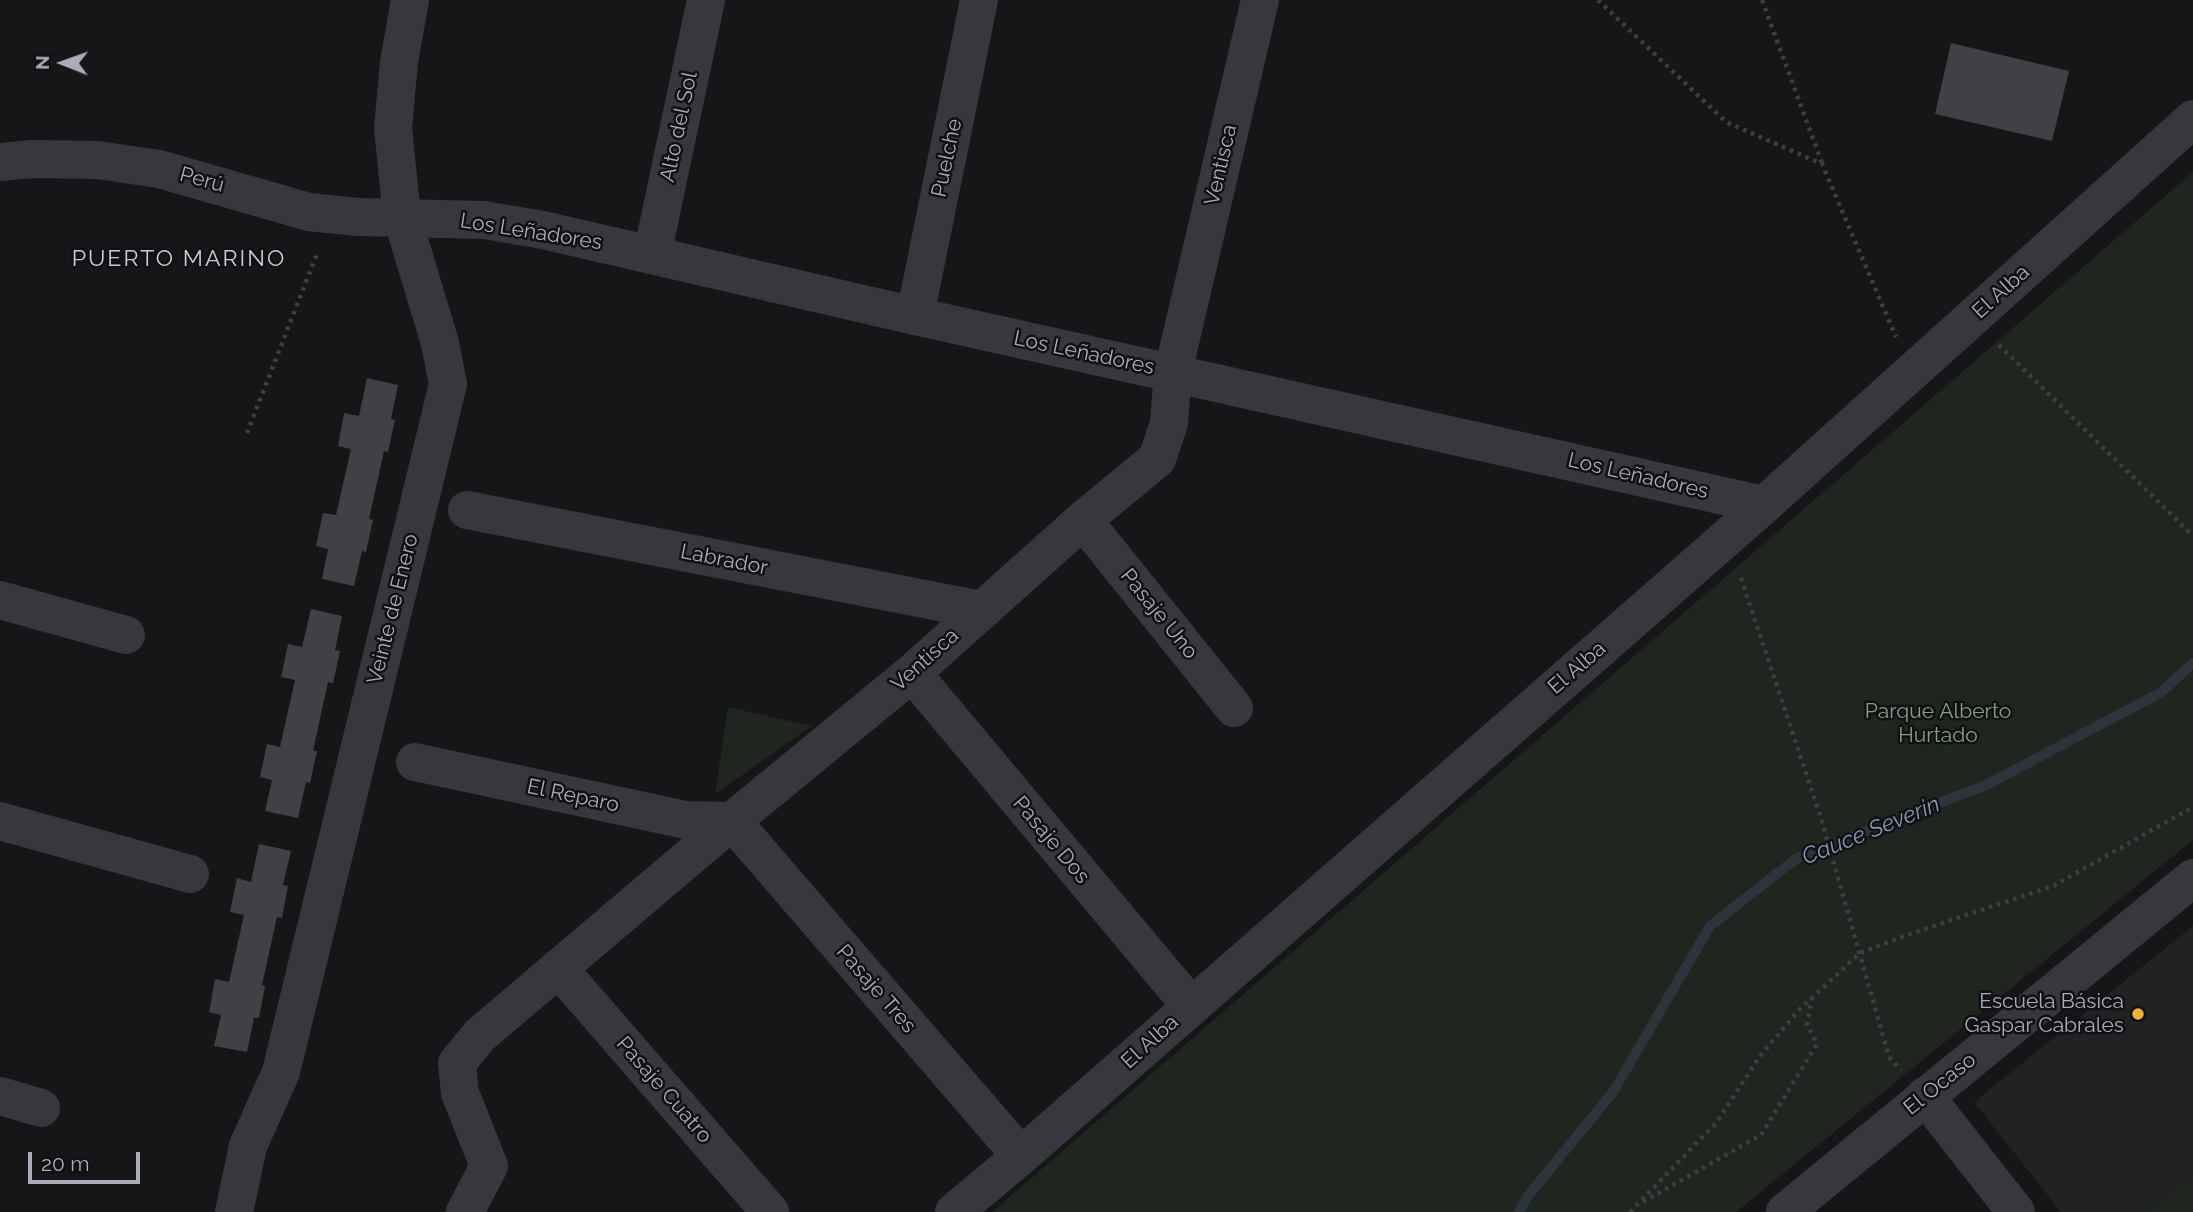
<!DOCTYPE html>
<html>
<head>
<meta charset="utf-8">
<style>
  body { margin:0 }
  #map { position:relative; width:2193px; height:1212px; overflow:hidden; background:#161618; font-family:Raleway,sans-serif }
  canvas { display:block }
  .north { position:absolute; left:28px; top:28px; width:70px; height:70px; -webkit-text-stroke:5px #111113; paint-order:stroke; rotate:271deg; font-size:19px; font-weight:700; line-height:28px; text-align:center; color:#a8adb8 }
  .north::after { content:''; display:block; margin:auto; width:24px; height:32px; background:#a8adb8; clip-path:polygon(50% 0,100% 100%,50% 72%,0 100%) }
  .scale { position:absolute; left:28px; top:1152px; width:112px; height:32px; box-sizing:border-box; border:4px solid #a8adb8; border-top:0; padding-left:9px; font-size:21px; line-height:24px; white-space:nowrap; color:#a8adb8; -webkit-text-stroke:5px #111113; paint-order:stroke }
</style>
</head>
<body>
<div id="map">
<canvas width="2193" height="1212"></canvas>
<div class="north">N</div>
<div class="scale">20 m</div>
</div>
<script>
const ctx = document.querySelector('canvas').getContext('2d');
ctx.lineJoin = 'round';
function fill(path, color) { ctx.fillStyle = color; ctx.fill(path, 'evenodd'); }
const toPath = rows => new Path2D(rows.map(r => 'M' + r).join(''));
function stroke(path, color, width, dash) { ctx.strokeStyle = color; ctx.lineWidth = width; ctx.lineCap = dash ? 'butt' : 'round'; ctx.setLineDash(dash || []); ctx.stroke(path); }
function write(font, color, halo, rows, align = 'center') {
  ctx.font = font + ' Raleway,sans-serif'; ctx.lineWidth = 5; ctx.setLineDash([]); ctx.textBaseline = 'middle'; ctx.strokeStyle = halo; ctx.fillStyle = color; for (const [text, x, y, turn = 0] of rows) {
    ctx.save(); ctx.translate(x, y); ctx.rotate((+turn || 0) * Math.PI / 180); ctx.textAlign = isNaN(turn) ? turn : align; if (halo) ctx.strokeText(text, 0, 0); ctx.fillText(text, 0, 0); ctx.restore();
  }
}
fill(toPath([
  [2193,926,2193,1212,2061,1212,1974,1102]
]), '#222225');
fill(toPath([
  [2193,172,2193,840,1736,1212,992,1212],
  [728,707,812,726,715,794],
  [2193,1174,2193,1212,2143,1212]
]), '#1e261f');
stroke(toPath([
  [1519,1212,1528,1196,1613,1092,1710,926,1797,858,1986,785,2160,693,2193,663]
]), '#2c353c', 10);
fill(toPath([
  [1951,43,2069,71,2052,141,1935,114],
  [367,378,398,385,391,419,395,420,388,452,384,451,369,519,373,520,366,552,362,551,354,586,322,579,328,549,316,546,323,513,336,515,351,449,338,446,344,413,359,416],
  [311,609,342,616,335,650,340,651,333,683,328,682,313,751,317,751,310,783,306,782,298,818,265,811,272,780,260,777,267,744,280,747,295,680,281,677,288,644,302,647],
  [259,844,291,851,283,885,288,886,282,918,277,917,262,985,265,986,259,1018,254,1018,247,1052,214,1046,221,1015,209,1012,215,979,229,982,244,915,230,912,237,878,251,882]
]), '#404145');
stroke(toPath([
  [1598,0,1726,122,1822,164,1896,337],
  [1762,0,1822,163],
  [1999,345,2193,536],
  [247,433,318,251],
  [1741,578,1821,818,1889,1057,1901,1070],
  [1643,1202,1761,1135,1817,1044,1807,1024,1812,997],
  [1630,1212,1717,1122,1760,1056,1799,1010,1860,953,1904,936,2053,886,2193,807]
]), '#3d3f44', 4.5, [3.5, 5]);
stroke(toPath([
  [652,255,706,0],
  [915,316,979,0],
  [467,510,981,610],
  [1083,520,1234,708],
  [0,600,126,635],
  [912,673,1191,1006],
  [415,762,686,820,732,821,1021,1156],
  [0,821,190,874],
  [558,968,770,1212],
  [0,1096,41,1108],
  [1925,1096,2016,1212],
  [234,1212,248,1146,281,1072,448,384,440,343,402,217],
  [465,1212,489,1166,460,1093,457,1063,480,1035,732,821,912,673,1083,520,1157,459,1169,423,1173,372,1260,0],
  [954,1212,1021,1156,1764,505]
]), '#37383d', 38);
stroke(toPath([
  [0,162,32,159,98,160,159,169,309,212,358,217,484,220,543,230,915,316,1764,505,2193,119],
  [402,217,393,128,399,62,410,0],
  [1785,1212,2193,878]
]), '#37383d', 38);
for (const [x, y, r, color] of [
  [2138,1014,7,"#f2b134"]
]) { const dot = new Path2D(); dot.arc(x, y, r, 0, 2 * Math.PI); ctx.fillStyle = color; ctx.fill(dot); stroke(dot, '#111113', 2.5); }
write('21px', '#a8adb8', '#111113', [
  ["Alto del Sol",679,127,-78],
  ["Puelche",947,158,-78],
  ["Ventisca",1221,165,-77],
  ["Perú",202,180,15],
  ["Los Leñadores",531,232,9],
  ["El Alba",2001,292,-42],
  ["Los Leñadores",1084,353,12],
  ["Los Leñadores",1638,476,13],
  ["Labrador",724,560,11],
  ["Veinte de Enero",393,609,-76],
  ["Pasaje Uno",1159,614,51],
  ["Ventisca",925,660,-42],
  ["El Alba",1577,668,-41],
  ["El Reparo",573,796,12],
  ["Pasaje Dos",1051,840,50],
  ["Pasaje Tres",876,989,49],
  ["El Alba",1150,1042,-42],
  ["El Ocaso",1940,1084,-39],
  ["Pasaje Cuatro",664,1090,49]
]);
write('21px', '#7fa381', '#111113', [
  ["Parque Alberto",1938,712],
  ["Hurtado",1938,736]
]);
write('21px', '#a8adb8', '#111113', [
  ["Escuela Básica",2124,1002],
  ["Gaspar Cabrales",2124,1026]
], 'right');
ctx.letterSpacing = '2px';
write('23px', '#c9ccd4', '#111113', [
  ["PUERTO MARINO",179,259]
]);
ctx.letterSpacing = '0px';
write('italic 23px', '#7f9bb3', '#111113', [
  ["Cauce Severin",1871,831,-22]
]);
</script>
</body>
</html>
